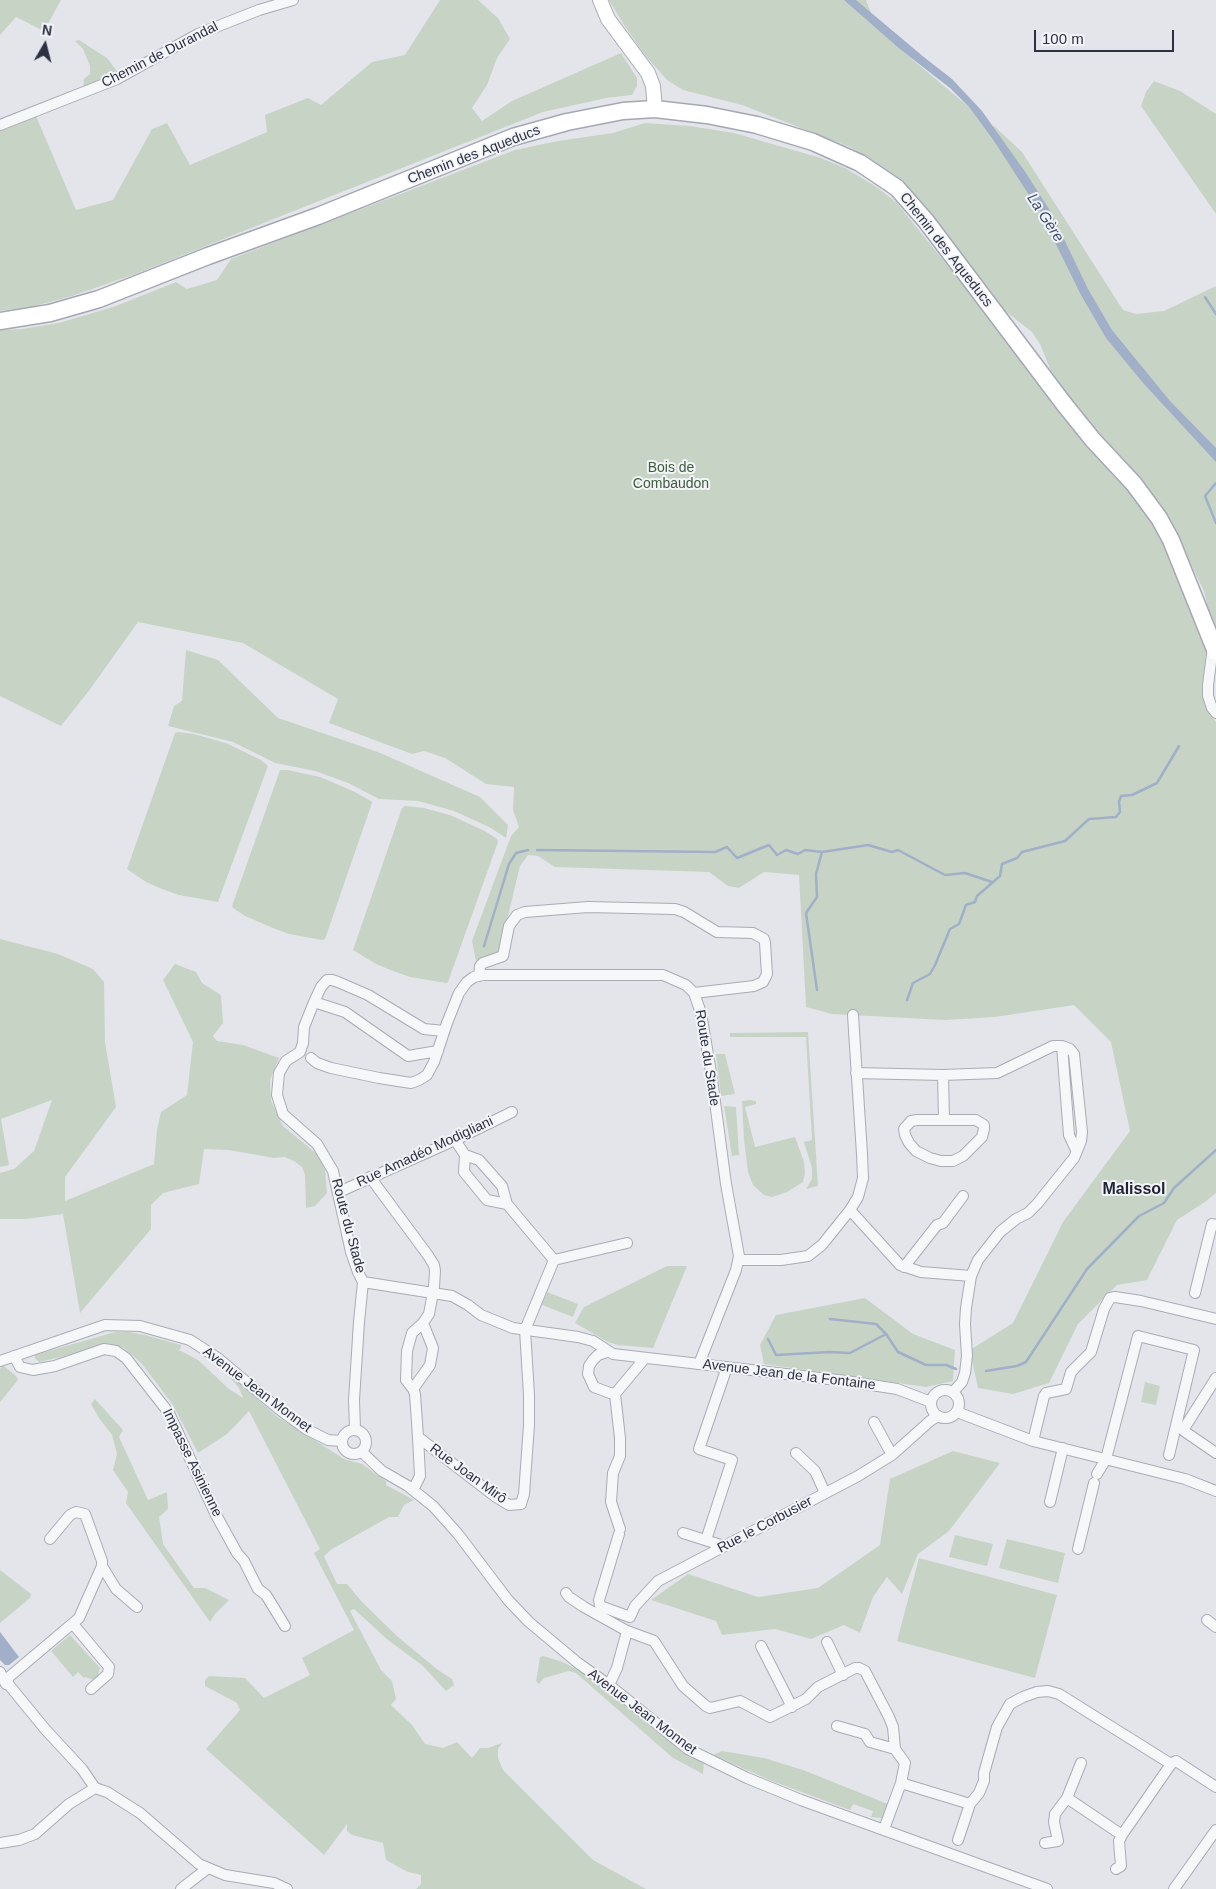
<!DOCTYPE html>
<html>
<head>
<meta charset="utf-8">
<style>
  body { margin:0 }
  #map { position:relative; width:1216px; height:1889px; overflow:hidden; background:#e4e5eb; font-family:Helvetica,sans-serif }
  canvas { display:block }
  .north { position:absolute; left:20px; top:20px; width:50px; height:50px; -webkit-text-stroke:4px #f3f4f8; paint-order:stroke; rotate:8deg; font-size:14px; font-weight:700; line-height:20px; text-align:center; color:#2c3142 }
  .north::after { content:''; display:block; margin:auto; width:18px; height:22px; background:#2c3142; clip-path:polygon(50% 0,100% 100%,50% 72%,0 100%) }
  .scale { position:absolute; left:1034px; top:30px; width:140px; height:22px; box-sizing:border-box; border:2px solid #2c3142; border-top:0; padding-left:6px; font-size:15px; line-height:18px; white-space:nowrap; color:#2c3142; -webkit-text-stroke:4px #f3f4f8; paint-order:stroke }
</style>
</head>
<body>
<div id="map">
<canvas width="1216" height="1889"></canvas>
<div class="north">N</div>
<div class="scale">100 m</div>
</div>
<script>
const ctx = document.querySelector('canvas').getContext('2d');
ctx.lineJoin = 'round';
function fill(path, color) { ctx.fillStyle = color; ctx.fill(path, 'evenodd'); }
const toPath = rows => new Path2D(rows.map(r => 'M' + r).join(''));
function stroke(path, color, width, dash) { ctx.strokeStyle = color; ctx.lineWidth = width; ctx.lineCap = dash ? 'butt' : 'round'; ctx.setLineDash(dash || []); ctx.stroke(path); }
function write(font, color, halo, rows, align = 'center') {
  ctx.font = font + ' Helvetica,sans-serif'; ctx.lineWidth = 4; ctx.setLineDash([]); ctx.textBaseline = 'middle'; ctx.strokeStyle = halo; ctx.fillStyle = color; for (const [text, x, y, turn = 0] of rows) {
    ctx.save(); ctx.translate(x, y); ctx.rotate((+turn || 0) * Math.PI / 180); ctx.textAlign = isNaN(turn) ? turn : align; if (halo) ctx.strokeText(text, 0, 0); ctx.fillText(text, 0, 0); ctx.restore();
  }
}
fill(toPath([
  [0,0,61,0,44,31,16,17,0,35],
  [440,0,478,0,498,18,510,39,497,58,487,85,472,108,482,121,512,101,621,53,637,78,637,86,632,95,606,98,543,112,138,273,72,296,31,307,0,311,0,130,36,116,76,210,113,200,152,129,167,123,190,165,267,132,265,115,308,98,321,105,372,62,405,55],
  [609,0,866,0,871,13,901,50,969,107,986,130,994,126,1022,152,1123,310,1136,314,1164,311,1216,286,1216,635,1212,627,1204,591,1162,506,1066,394,1051,371,1040,344,1032,332,990,299,910,192,892,174,850,147,742,105,683,90,667,80,644,54,624,25],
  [79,40,107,58,119,74,83,89,84,79,90,74,90,66,83,49,75,41],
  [1154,81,1180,91,1216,114,1216,214,1141,106,1146,92],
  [645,123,690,126,734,133,821,158,845,168,875,186,896,202,978,303,1025,367,1075,430,1109,464,1150,519,1168,553,1210,654,1207,702,1210,715,1216,722,1216,1193,1205,1202,1177,1220,1147,1280,1117,1285,1078,1324,1049,1383,1013,1394,978,1388,970,1350,1013,1323,1063,1222,1130,1131,1111,1042,1074,1005,995,1017,945,1020,832,1014,806,1007,799,875,764,872,739,888,728,886,709,872,555,867,538,856,528,855,520,866,500,949,497,955,476,961,472,941,511,836,519,827,513,810,514,787,486,784,445,758,424,751,412,754,329,723,338,699,243,643,138,622,88,692,61,726,0,696,0,330,22,329,59,323,116,306,176,282,187,289,217,280,231,259,515,150,558,141,613,133],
  [186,650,218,660,278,718,378,752,480,797,508,825,506,838,491,828,454,811,418,801,379,799,348,783,315,771,275,763,233,742,168,726,174,706,182,701],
  [178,732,194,734,226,743,261,760,268,766,218,902,179,895,162,889,146,882,127,869,175,733],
  [280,770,288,770,320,777,353,791,371,801,372,803,325,939,322,940,289,934,273,928,245,916,233,908,232,906],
  [405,806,424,808,450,815,485,831,497,839,498,842,448,982,446,983,410,977,393,971,376,964,353,950,402,808],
  [0,939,58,954,93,969,104,982,105,1042,116,1107,65,1177,65,1201,154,1164,157,1130,161,1112,187,1095,193,1042,163,980,175,964,196,972,202,983,221,995,223,1023,213,1036,217,1041,243,1045,279,1058,270,1080,271,1101,283,1126,318,1155,325,1170,327,1193,315,1206,306,1208,305,1175,302,1167,294,1161,285,1157,274,1158,229,1150,204,1149,199,1184,163,1193,151,1205,151,1229,80,1313,63,1214,26,1219,0,1219,0,1173,14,1169,34,1151,52,1100,1,1119,9,1165,0,1167],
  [808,1032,818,1186,806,1189,812,1179,812,1168,804,1142,812,1140,806,1037,730,1037,730,1033],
  [716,1054,725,1054,735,1094,721,1096],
  [750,1100,756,1101,756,1104,745,1107,755,1147,795,1137,804,1162,805,1173,803,1182,787,1192,772,1197,764,1195,753,1185,748,1172,744,1140,742,1101],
  [724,1106,736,1107,739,1155,732,1156],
  [667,1266,687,1266,653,1348,618,1345,608,1342,575,1323,584,1307],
  [547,1292,578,1304,573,1317,542,1305],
  [865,1298,913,1334,955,1350,953,1381,926,1387,764,1364,760,1345,776,1315],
  [115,1332,128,1332,145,1335,181,1345,181,1347,179,1350,198,1360,229,1389,243,1398,239,1388,224,1371,226,1370,275,1415,344,1459,362,1464,386,1481,386,1485,414,1500,404,1505,398,1517,389,1517,332,1549,324,1556,337,1584,347,1584,362,1602,398,1637,438,1670,452,1679,454,1685,446,1691,423,1666,388,1640,354,1609,350,1611,381,1670,392,1681,396,1699,391,1705,412,1725,425,1744,443,1748,457,1742,472,1758,480,1748,488,1748,502,1743,498,1749,498,1758,503,1770,593,1860,646,1889,416,1889,421,1884,421,1875,408,1872,386,1860,383,1843,352,1835,347,1831,347,1824,324,1855,206,1749,240,1710,237,1703,205,1686,205,1680,209,1676,245,1678,264,1698,310,1675,302,1658,354,1630,314,1553,320,1549,249,1411,227,1434,198,1453,173,1405,142,1364,124,1348,115,1345,104,1345,79,1353,39,1362,35,1358,35,1355],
  [2,1366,4,1366,16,1376,18,1380,0,1402,0,1369],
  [1145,1382,1160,1386,1156,1405,1141,1402],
  [95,1399,123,1430,119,1437,148,1500,167,1492,168,1509,159,1517,163,1544,194,1588,205,1588,229,1600,215,1614,210,1622,126,1503,128,1492,113,1470,117,1454,112,1435,99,1418,91,1404],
  [953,1451,1000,1463,949,1531,918,1554,902,1594,887,1577,873,1597,860,1633,844,1625,811,1639,775,1629,722,1635,716,1621,651,1600,688,1574,758,1597,818,1588,880,1545,890,1479],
  [955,1535,993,1544,987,1566,949,1557],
  [1007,1539,1065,1553,1058,1583,999,1568],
  [919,1558,1057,1595,1035,1678,897,1641],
  [0,1570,31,1594,30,1598,0,1623],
  [70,1635,100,1668,97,1679,90,1679,86,1677,84,1678,78,1672,73,1677,51,1651],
  [543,1656,563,1662,576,1669,612,1694,666,1739,704,1762,703,1774,673,1758,576,1673,569,1671,544,1678,539,1684,536,1681,540,1657],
  [722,1751,764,1758,803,1770,888,1804,882,1818,871,1817,873,1811,853,1804,850,1810,772,1781,713,1755]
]), '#c7d4c5');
fill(toPath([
  [844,0,856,0,925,58,952,79,982,111,1026,173,1052,214,1088,289,1112,330,1170,401,1216,448,1216,462,1144,384,1106,338,1081,295,1040,212,994,141,969,107,950,88,901,50],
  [0,1632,19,1657,9,1665,5,1665,0,1660]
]), '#a1afc8');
stroke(toPath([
  [1205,297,1216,314],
  [1216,483,1205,496,1216,523],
  [537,850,715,852,727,847,737,858,769,845,777,855,786,850,798,854,805,850,822,852,868,845,892,852,898,850,945,875,965,873,992,882],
  [484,946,509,864,516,853,528,850],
  [817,990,806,913,817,897,816,874,822,852],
  [907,1000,913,983,930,974,935,965,950,929,959,924,966,905,975,902,977,896,1000,876,1002,864,1017,858,1022,852,1065,841,1089,819,1116,817,1120,812,1119,802,1121,796,1132,795,1157,783,1179,746],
  [830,1319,876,1324,886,1334],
  [768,1339,776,1355,829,1352,850,1353,886,1334,898,1352,926,1365,946,1365,956,1369],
  [986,1371,1017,1366,1026,1362,1087,1269,1139,1216,1164,1203,1174,1188,1216,1150]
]), '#a1afc8', 2.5);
const street = toPath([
  [0,125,117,79,198,34,259,10,293,0],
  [1213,647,1208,685,1208,696,1212,708,1216,713],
  [479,976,480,966,483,963,503,956,509,926,517,915,525,912,588,907,675,909,684,912,717,932,753,933,764,939,765,943,767,974,763,982,754,986,694,993],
  [314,1002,345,1012,408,1056,438,1051],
  [1062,1046,1069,1135,1076,1150],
  [311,1058,317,1063,331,1068,379,1078,411,1083,419,1080,427,1075,434,1062,447,1023,459,993,467,982,474,977,483,975,663,975,686,985,694,993,701,1013,711,1072,726,1184,739,1256,736,1270,699,1364],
  [856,1073,943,1075,997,1073,1053,1046,1062,1046,1070,1049,1074,1054,1082,1132,1081,1141,1074,1158,1037,1204,1028,1213,1016,1219,1000,1232,978,1260,971,1276,966,1308,965,1324,967,1356,965,1373,962,1382,953,1392],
  [943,1075,944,1120],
  [917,1120,976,1120,984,1125,984,1129,982,1137,963,1156,953,1161,941,1161,930,1158,916,1151,909,1143,905,1135,904,1129,911,1121,917,1120],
  [455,1140,465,1155,464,1172,487,1200,507,1204],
  [370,1177,427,1254,434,1265,435,1271,434,1287,429,1314,423,1323,412,1333,407,1351,406,1380,413,1389,415,1394,418,1437,496,1497,509,1505,521,1504,524,1494,529,1425,529,1395,525,1330,554,1260,507,1204,502,1186,479,1160,465,1155],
  [339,1192,455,1140,512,1112],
  [850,1210,900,1265,921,1272,971,1276],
  [554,1260,627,1243],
  [739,1260,781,1260,808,1256,822,1245,850,1210,858,1197,863,1178,862,1154,853,1015],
  [904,1267,937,1225,943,1223,963,1196],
  [363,1282,452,1296,468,1305,481,1315,513,1328,578,1337,593,1341,613,1354,846,1381,897,1389,931,1402],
  [1195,1293,1212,1224,1216,1225],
  [607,1352,598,1355,593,1360,589,1366,588,1374,594,1387,610,1393,615,1394,645,1358],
  [14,1356,20,1367,33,1370,55,1366,104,1349,116,1351,126,1358,169,1413,215,1513,237,1553,244,1561,258,1589,266,1595,285,1626],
  [0,1361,105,1325,140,1326,190,1340,219,1359,280,1410,306,1429,328,1440,342,1441],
  [1216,1378,1185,1427,1184,1431,1216,1453],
  [413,1389,430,1365,433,1348,423,1323],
  '931 1404a14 14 0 1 1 28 0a14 14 0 1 1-28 0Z',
  [615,1394,620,1438,620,1456,613,1473,611,1502,620,1529],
  [957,1412,1033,1441,1185,1479,1216,1491],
  [874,1422,892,1455],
  [355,1429,354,1400,359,1322,363,1282,358,1272,351,1252,333,1171,317,1144,283,1114,277,1095,279,1073,286,1061,300,1052,303,1043,304,1027,314,1002,321,987,327,980,332,980,338,982,368,995,424,1029,444,1031],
  '342 1442a12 12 0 1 1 24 0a12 12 0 1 1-24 0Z',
  [1033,1441,1044,1396,1046,1393,1066,1389,1071,1372,1091,1352,1104,1309,1110,1298,1115,1297,1141,1301,1216,1319],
  [362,1452,382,1471,408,1486,433,1506,458,1534,508,1600,529,1622,578,1663,609,1685,688,1749,747,1778,801,1800,1047,1889],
  [796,1453,815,1471,825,1493],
  [1097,1474,1106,1459,1138,1336,1194,1350,1169,1455],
  [413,1490,420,1476,418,1437],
  [1050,1502,1063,1448],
  [683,1533,724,1546],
  [619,1534,599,1600,600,1606,630,1617,635,1606,658,1581,858,1476,892,1455,930,1421,938,1416],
  [50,1539,70,1515,76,1512,85,1514,102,1561,102,1566,116,1589,137,1607],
  [706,1540,732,1460,699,1449,727,1367],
  [1078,1549,1094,1483],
  [566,1593,569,1597,584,1607,627,1631,654,1641,683,1686,706,1706,710,1708,740,1701,770,1717,806,1699,818,1687,855,1668,859,1668,865,1671,889,1717,893,1727,895,1749,905,1763,901,1783,884,1829],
  [1207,1620,1216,1627],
  [73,1624,109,1667,108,1674,91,1689],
  [827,1642,843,1675],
  [761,1646,792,1707],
  [0,1672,6,1684,9,1685,45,1729,82,1769,95,1788],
  [6,1684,9,1677,79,1618,102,1566],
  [609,1685,617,1668,627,1631],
  [837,1726,865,1734,870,1742,895,1749],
  [901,1783,970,1804],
  [95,1788,107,1792,140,1813,199,1864,225,1875,274,1883,287,1889],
  [1067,1798,1122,1835],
  [958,1840,970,1804,979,1793,984,1781,984,1773,997,1727,1010,1704,1023,1697,1037,1692,1048,1691,1059,1694,1171,1764,1176,1761,1216,1787],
  [0,1843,19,1840,35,1834,69,1804,95,1788],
  [1045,1843,1058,1841,1054,1822,1055,1814,1067,1798,1081,1763],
  [1116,1869,1121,1866,1119,1841,1122,1835,1171,1764],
  [181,1889,208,1868],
  [1174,1889,1216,1830]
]);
const secondary = toPath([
  [600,0,608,19,648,73,653,86,655,109]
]);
const primary = toPath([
  [0,321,50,313,99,299,208,256,318,216,513,137,567,122,623,111,655,109,707,115,757,125,813,142,860,163,897,188,926,221,1064,404,1093,440,1134,484,1159,518,1171,540,1216,652]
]);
stroke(street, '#a9abb5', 12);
stroke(secondary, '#a9abb5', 16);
stroke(primary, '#a4a8b5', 19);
stroke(street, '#f6f7f9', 10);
stroke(secondary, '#fff', 14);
stroke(primary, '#fff', 16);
write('14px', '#2c3142', '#f3f4f8', [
  ["Chemin de Durandal",160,55,-27],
  ["Chemin des Aqueducs",474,155,-21],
  ["Chemin des Aqueducs",946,250,52],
  ["Route du Stade",707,1058,81],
  ["Rue Amadéo Modigliani",425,1152,-25],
  ["Route du Stade",348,1226,75],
  ["Avenue Jean de la Fontaine",789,1375,7],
  ["Avenue Jean Monnet",257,1390,37],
  ["Impasse Asinienne",192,1463,64],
  ["Rue Joan Mirô",468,1474,36],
  ["Rue le Corbusier",765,1525,-28],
  ["Avenue Jean Monnet",642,1712,37]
]);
write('14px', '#3c5c3b', '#f3f4f8', [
  ["Bois de",671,468],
  ["Combaudon",671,484]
]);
write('italic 15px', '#394b73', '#f3f4f8', [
  ["La Gère",1045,218,57]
]);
write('bold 16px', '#1e2233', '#f3f4f8', [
  ["Malissol",1134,1190]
]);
</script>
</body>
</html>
